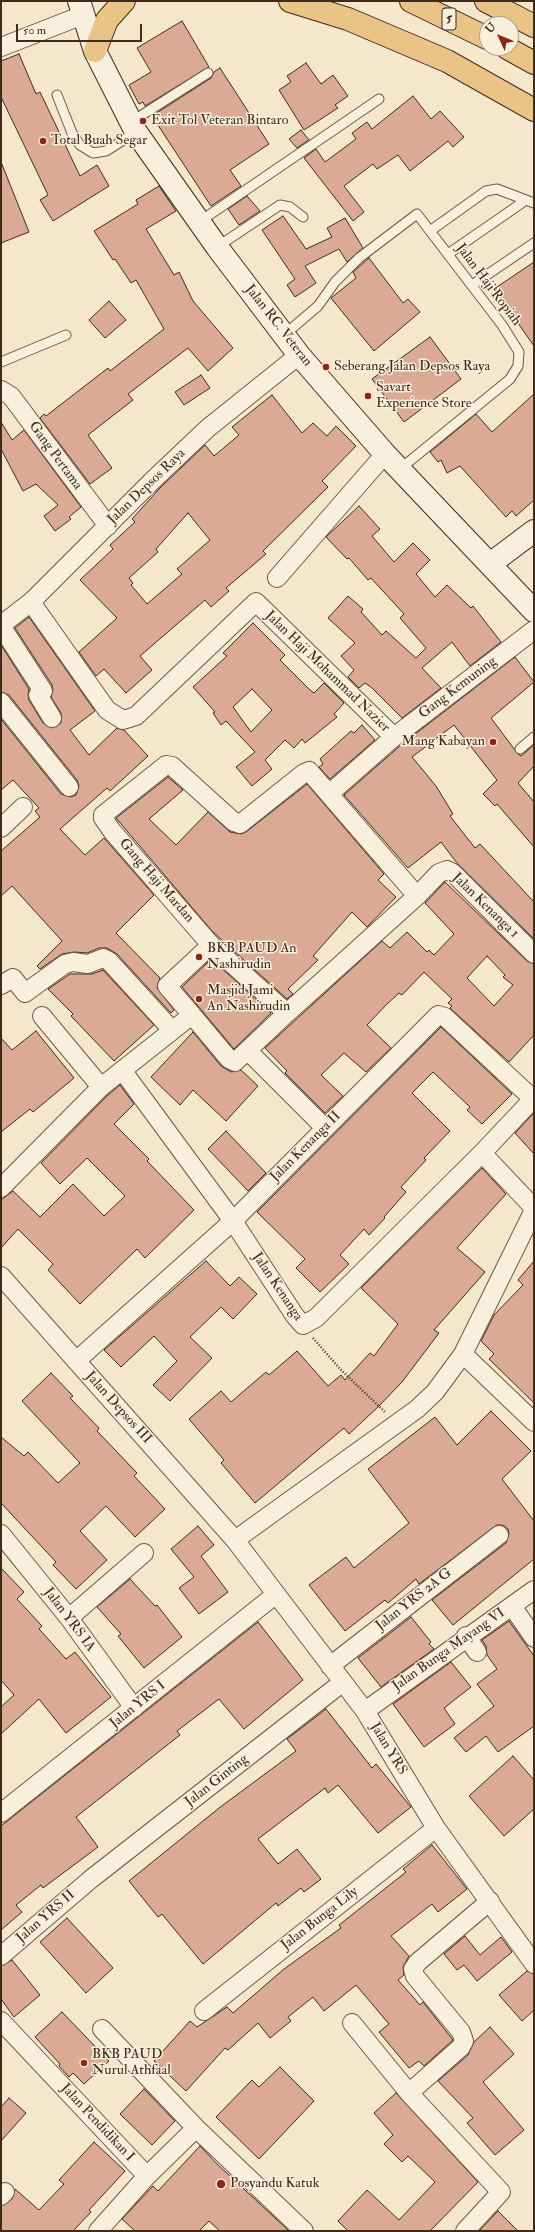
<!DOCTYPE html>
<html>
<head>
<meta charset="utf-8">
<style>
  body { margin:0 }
  #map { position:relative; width:535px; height:2232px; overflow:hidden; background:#f4e7cb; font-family:"IM FELL Double Pica",serif }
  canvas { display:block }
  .frame { position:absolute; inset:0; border:2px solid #402b1a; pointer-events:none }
  .north { position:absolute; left:479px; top:16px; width:40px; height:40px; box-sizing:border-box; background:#f8efdd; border:1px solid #aea18f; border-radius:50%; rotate:314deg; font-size:11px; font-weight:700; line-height:16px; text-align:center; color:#402b1a }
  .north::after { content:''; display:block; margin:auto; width:14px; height:18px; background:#8f2418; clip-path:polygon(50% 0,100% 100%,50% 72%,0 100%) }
  .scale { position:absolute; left:16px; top:24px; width:126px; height:18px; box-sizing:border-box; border:2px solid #402b1a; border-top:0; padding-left:5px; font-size:12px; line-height:14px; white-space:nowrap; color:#402b1a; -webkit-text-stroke:3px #f8efdd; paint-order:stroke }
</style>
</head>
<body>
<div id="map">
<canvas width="535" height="2232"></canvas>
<div class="frame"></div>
<div class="north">U</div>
<div class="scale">50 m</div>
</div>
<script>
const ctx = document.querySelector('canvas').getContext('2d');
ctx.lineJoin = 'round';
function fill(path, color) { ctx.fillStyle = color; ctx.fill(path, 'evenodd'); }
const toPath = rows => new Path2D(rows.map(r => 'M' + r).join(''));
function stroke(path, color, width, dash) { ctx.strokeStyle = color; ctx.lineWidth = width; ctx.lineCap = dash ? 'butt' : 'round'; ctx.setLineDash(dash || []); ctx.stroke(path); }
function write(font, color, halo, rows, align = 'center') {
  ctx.font = font + ' "IM FELL Double Pica",serif'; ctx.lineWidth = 3; ctx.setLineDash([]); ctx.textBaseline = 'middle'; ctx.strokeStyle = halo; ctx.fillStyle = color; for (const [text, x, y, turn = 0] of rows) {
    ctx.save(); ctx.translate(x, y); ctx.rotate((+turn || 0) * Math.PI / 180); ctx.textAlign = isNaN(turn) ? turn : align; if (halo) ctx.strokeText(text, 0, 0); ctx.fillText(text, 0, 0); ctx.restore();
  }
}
const building = toPath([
  [182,21,209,67,145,106,143,102,139,104,129,85,151,72,137,48,182,21],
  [19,54,36,94,40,92,80,176,97,165,109,186,53,221,40,200,48,195,1,97,1,61,19,54],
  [306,63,321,84,333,75,348,96,335,105,338,108,304,130,279,90,291,82,287,76,306,63],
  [220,68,269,144,230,170,241,186,211,206,152,116,211,78,214,72,220,68],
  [413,96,431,119,440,111,464,137,453,147,448,141,410,171,398,155,377,169,373,164,344,186,364,212,353,221,304,158,316,149,325,162,356,139,352,133,367,122,372,129,413,96],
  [301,130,309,140,297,148,289,139,301,130],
  [1,162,29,232,1,243,1,162],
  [159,186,176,211,146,229,174,275,179,272,193,301,233,348,208,371,188,348,128,394,133,400,88,435,112,468,90,484,40,418,44,414,46,416,108,368,110,371,164,329,136,280,131,283,115,259,113,260,94,231,138,204,136,200,159,186],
  [247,196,260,211,239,225,228,209,247,196],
  [283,216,306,249,332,237,327,228,345,218,363,248,347,262,339,249,305,266,316,283,295,297,287,285,295,279,262,230,283,216],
  [369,258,403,303,408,299,420,312,374,351,331,298,356,278,353,272,369,258],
  [534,262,534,346,494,289,534,262],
  [109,301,126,320,105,338,89,320,109,301],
  [430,337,461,379,404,422,372,379,430,337],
  [201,375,210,388,184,405,175,392,201,375],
  [534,394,534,500,516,516,512,511,506,517,460,466,447,473,441,460,438,462,430,452,476,414,492,432,534,394],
  [272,395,302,433,313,423,327,436,336,426,356,446,322,481,328,487,263,551,266,554,226,588,229,591,211,607,205,600,140,656,152,670,126,693,104,669,96,676,79,652,117,618,80,580,113,549,110,545,135,522,132,519,160,488,205,445,214,456,239,435,232,427,272,395],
  [188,513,210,540,177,569,182,574,147,604,131,585,133,583,129,578,158,552,156,549,188,513],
  [1,422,12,440,24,430,81,507,69,517,71,519,55,531,44,516,58,505,36,484,23,491,1,449,1,422],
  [359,506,380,529,372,536,394,562,413,543,430,560,416,574,435,597,447,585,471,608,473,606,501,642,470,666,452,642,422,668,441,688,402,718,371,687,365,683,359,688,348,677,354,670,341,656,355,643,328,618,348,596,363,609,361,612,382,635,386,631,416,658,426,648,400,618,404,614,371,578,368,580,349,558,347,559,326,537,359,506],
  [29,617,95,711,70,730,89,755,117,728,124,730,148,756,110,791,107,788,60,829,85,855,104,838,154,895,116,933,160,978,157,988,174,1010,171,1013,117,954,107,948,99,948,87,953,74,952,62,954,40,969,37,966,62,941,12,886,1,896,1,851,40,817,35,811,39,808,13,780,1,790,1,719,61,794,71,797,76,795,79,786,77,780,9,695,1,692,1,645,29,689,28,695,29,700,43,723,53,728,61,723,61,713,51,697,53,690,52,685,15,628,29,617],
  [253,623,285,655,280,660,310,690,314,693,324,683,344,703,334,714,337,717,305,743,302,739,294,748,285,740,265,760,272,769,252,786,236,767,255,752,226,721,221,725,213,713,215,712,193,687,227,656,223,653,253,623],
  [252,689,272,710,251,732,233,707,252,689],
  [515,657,534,682,491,718,518,754,521,756,534,745,534,766,518,783,534,802,534,847,497,804,495,806,483,794,497,780,454,725,412,757,436,786,453,814,450,816,475,848,480,844,534,902,534,939,457,863,441,842,408,868,344,795,401,745,515,657],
  [362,725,375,740,330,779,319,767,323,764,320,759,351,731,354,733,362,725],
  [168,777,183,790,149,819,176,845,208,812,230,832,241,834,246,832,307,784,384,874,378,880,396,897,367,927,352,912,313,956,318,960,288,989,293,994,287,999,212,931,116,818,168,777],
  [445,882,527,961,534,964,534,1035,509,1062,450,1008,452,1006,448,1003,452,999,424,972,402,995,399,993,387,1004,367,1025,391,1048,366,1072,344,1053,321,1075,343,1096,325,1113,285,1073,287,1071,265,1048,382,941,390,948,407,932,427,952,429,950,434,955,454,934,425,903,445,882],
  [487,956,505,975,503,977,513,985,494,1006,467,978,487,956],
  [208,962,213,969,218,965,271,1013,234,1049,182,987,208,962],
  [103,970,154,1025,114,1061,71,1016,73,1014,48,989,70,974,92,974,103,970],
  [441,1027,512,1094,482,1124,467,1110,470,1107,433,1072,412,1093,450,1131,424,1158,426,1160,401,1187,406,1192,384,1217,385,1218,369,1235,364,1229,340,1255,349,1264,320,1292,296,1268,305,1259,257,1212,441,1027],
  [36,1031,74,1078,33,1112,30,1109,1,1132,1,1038,12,1050,36,1031],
  [193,1032,221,1066,231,1072,241,1070,258,1086,226,1121,193,1090,180,1105,151,1077,193,1032],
  [120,1085,134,1104,114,1124,149,1159,147,1161,194,1210,145,1258,137,1249,80,1304,48,1270,53,1264,18,1229,1,1248,1,1200,13,1191,40,1217,73,1184,104,1216,125,1196,87,1158,60,1184,41,1163,108,1095,120,1085],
  [534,1113,534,1154,515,1133,534,1113],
  [226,1131,266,1173,248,1191,208,1149,226,1131],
  [482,1168,506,1194,457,1248,485,1272,434,1330,439,1333,402,1382,379,1406,349,1434,344,1428,255,1503,221,1463,224,1460,189,1419,221,1391,231,1402,266,1372,269,1375,297,1351,328,1386,341,1375,345,1380,370,1353,374,1356,398,1324,361,1288,482,1168],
  [206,1261,230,1286,239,1277,257,1294,233,1319,221,1307,190,1337,212,1358,170,1401,153,1385,177,1361,154,1336,121,1367,104,1350,206,1261],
  [534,1261,534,1403,489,1359,494,1354,481,1341,494,1315,523,1285,518,1280,534,1261],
  [51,1373,73,1396,70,1398,99,1428,97,1431,137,1473,134,1476,165,1509,135,1537,106,1506,80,1531,107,1560,76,1589,53,1565,56,1562,1,1503,1,1437,24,1456,28,1452,58,1483,80,1463,22,1401,51,1373],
  [491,1411,531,1451,502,1479,534,1521,534,1559,453,1625,432,1600,506,1543,509,1534,508,1529,503,1525,497,1525,419,1584,416,1579,388,1603,385,1600,345,1631,309,1585,346,1557,354,1568,409,1523,368,1469,435,1417,457,1445,491,1411],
  [198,1526,214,1545,201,1556,228,1592,199,1614,179,1588,194,1577,171,1549,198,1526],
  [1,1568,24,1592,17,1599,42,1626,39,1629,66,1659,75,1652,111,1697,66,1733,39,1699,1,1734,1,1707,14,1695,1,1680,1,1568],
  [130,1579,155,1606,157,1605,182,1637,144,1668,118,1636,121,1634,97,1607,130,1579],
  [411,1617,431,1642,429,1644,434,1649,381,1687,358,1658,411,1617],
  [509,1621,534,1656,534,1726,498,1752,486,1736,466,1752,454,1738,494,1706,477,1684,497,1669,487,1655,486,1646,482,1640,509,1621],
  [258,1622,303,1680,244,1729,219,1699,177,1731,180,1735,76,1817,98,1847,43,1888,41,1885,16,1905,22,1912,1,1930,1,1826,258,1622],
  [451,1662,471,1687,444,1708,455,1724,424,1747,393,1704,451,1662],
  [326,1709,372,1768,376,1764,411,1807,378,1833,338,1785,328,1793,325,1788,258,1839,278,1864,297,1849,321,1879,304,1892,301,1888,278,1906,276,1903,203,1964,162,1914,158,1917,129,1881,219,1808,296,1751,287,1739,326,1709],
  [513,1756,534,1780,534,1809,504,1836,469,1796,513,1756],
  [432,1845,467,1889,438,1912,432,1904,391,1936,409,1956,403,1967,404,1975,398,1980,420,2005,423,2002,453,2040,424,2066,419,2061,409,2068,379,2032,389,2024,356,1985,324,2011,313,1997,288,2017,291,2021,270,2038,258,2023,228,2050,225,2048,186,2091,154,2061,190,2021,197,2027,227,2007,233,2013,284,1969,341,1928,339,1925,406,1872,403,1869,432,1845],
  [67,1918,113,1968,86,1993,40,1942,67,1918],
  [465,1936,480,1955,501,1937,512,1952,477,1981,464,1965,457,1970,444,1954,465,1936],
  [12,1960,40,1995,14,2017,1,1999,1,1966,12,1960],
  [527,1971,534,1974,534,2010,522,2021,499,1995,527,1971],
  [62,2012,109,2061,84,2084,73,2073,69,2077,59,2066,60,2064,35,2037,62,2012],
  [490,2027,514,2054,483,2082,524,2130,495,2155,467,2123,473,2118,438,2081,468,2055,474,2042,490,2027],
  [280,2067,314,2101,259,2159,216,2117,252,2080,259,2087,280,2067],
  [144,2089,175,2121,152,2145,120,2114,144,2089],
  [396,2093,478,2182,430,2231,348,2231,338,2221,367,2190,399,2220,435,2182,408,2156,402,2162,384,2144,393,2135,374,2113,396,2093],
  [9,2098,26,2113,1,2141,1,2107,9,2098],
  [94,2142,125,2171,89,2210,91,2212,73,2231,1,2231,1,2206,12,2199,15,2189,39,2210,64,2184,59,2180,94,2142],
  [200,2146,217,2164,289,2231,220,2231,209,2221,199,2231,135,2231,122,2219,153,2186,158,2191,200,2146],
  [498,2211,518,2231,479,2231,498,2211]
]);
fill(building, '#dbaa95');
stroke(building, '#402b1a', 1);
const lane = toPath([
  [57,95,72,133,80,145,93,153,106,151,136,132],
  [131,122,208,73],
  [199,222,379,99],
  [430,231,486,191,497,189,526,200],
  [217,247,280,205,290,207,303,217],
  [448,254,526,200,534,203],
  [472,285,534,243],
  [284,335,318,306,335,282,359,258,417,214,502,325,519,352,518,366,510,379,400,469],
  [1,362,66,335],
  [520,749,534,737]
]);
const street = toPath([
  [1,47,83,15],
  [1,390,11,396,108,526],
  [277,578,385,454],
  [31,602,107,710,123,720,136,716,256,602,394,737],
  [1,625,31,602,153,480,208,428,299,355],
  [1,626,43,691,38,695,52,718],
  [1,702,69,787],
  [329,794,394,737,534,630],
  [1,828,23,807],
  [211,945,112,831,103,818,103,815,166,765,172,766,234,822,240,824,304,773,309,771,417,896],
  [1,985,13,978,25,993,65,964,73,962,88,964,103,958,109,961,172,1030],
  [192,1015,229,1059,235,1062,287,1013],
  [42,1016,101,1087],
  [248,1051,325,1128],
  [122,1070,233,1221,295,1316,303,1325,316,1318,482,1153,534,1098],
  [482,1153,534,1208],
  [1,1188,101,1087,192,1015,167,986,211,945,287,1013,417,896,439,873,447,870,453,873,534,954],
  [1,1276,235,1540,365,1711,436,1828,534,1964],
  [463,1354,534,1422],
  [76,1361,233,1221,438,1015,445,1017,533,1099],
  [1,1534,69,1618,134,1708],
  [235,1540,417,1409,435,1392,463,1354,534,1210],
  [512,1606,534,1638],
  [69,1618,144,1553],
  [466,1636,477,1652],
  [330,1666,499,1535],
  [365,1711,534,1590],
  [1,1813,275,1595],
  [1,1956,91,1879,343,1682],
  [204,2011,436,1828],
  [1,2021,147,2176,196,2128],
  [352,2023,409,2093],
  [102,2029,196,2128,304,2231],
  [1,2196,5,2192],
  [98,2231,147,2176],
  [465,2231,501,2192,409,2093,461,2047,464,2041,461,2032,415,1976,413,1969,418,1962,490,1901]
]);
const secondary = toPath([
  [79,1,95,51,136,132,217,247,299,355,385,454,534,611],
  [490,564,534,531]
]);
const highway = toPath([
  [290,1,348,19,447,61,534,110],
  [411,1,487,38],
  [486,1,534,26],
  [507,48,534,63],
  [95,51,107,20,124,1]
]);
stroke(lane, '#6d5a46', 11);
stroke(street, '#6d5a46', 20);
stroke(secondary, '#402b1a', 24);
stroke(highway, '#402b1a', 24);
stroke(toPath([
  [313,1338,340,1369,385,1412]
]), '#402b1a', 2.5, [1, 2]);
stroke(lane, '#f8efdd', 9);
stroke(street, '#f8efdd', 18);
stroke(secondary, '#f8efdd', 22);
stroke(highway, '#eac486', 22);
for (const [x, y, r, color] of [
  [143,121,4,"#8f2418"],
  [43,141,4,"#8f2418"],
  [326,367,4,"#8f2418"],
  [368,396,4,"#8f2418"],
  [493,742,4,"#8f2418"],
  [199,957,4,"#8f2418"],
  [199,999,4,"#8f2418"],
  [84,2063,4,"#8f2418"],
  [221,2184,5,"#8f2418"]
]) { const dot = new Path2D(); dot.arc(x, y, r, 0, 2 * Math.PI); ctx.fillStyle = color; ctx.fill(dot); stroke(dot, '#f8efdd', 1.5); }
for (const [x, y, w] of [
  [449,19,14]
]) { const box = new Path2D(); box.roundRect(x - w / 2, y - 11, w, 22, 3); ctx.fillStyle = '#f8efdd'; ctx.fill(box); stroke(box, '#402b1a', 1); }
write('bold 13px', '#402b1a', null, [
  ["5",449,19]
]);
write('14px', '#402b1a', '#f8efdd', [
  ["Exit Tol Veteran Bintaro",151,121],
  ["Total Buah Segar",51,141],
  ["Seberang Jalan Depsos Raya",334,367],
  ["Savart",376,388],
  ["Experience Store",376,404],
  ["Mang Kabayan",485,742,"right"],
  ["BKB PAUD An",207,949],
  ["Nashirudin",207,965],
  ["Masjid Jami",207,991],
  ["An Nashirudin",207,1007],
  ["BKB PAUD",92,2055],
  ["Nurul Athfaal",92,2071],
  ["Posyandu Katuk",230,2184]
], 'left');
write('14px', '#402b1a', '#f8efdd', [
  ["Jalan Haji Ropiah",488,285,53],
  ["Jalan RC. Veteran",278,326,52],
  ["Gang Pertama",55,456,54],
  ["Jalan Depsos Raya",147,487,-44],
  ["Jalan Haji Mohammad Nazier",327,672,44],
  ["Gang Kemuning",458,688,-37],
  ["Gang Haji Mardan",156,881,49],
  ["Jalan Kenanga 1",485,906,44],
  ["Jalan Kenanga II",306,1147,-45],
  ["Jalan Kenanga",277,1287,56],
  ["Jalan Depsos III",118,1408,48],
  ["Jalan YRS 2A G",414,1600,-38],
  ["Jalan YRS IA",69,1620,53],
  ["Jalan Bunga Mayang VI",449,1650,-35],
  ["Jalan YRS I",138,1705,-39],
  ["Jalan YRS",388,1749,59],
  ["Jalan Ginting",217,1781,-38],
  ["Jalan YRS II",46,1917,-41],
  ["Jalan Bunga Lily",320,1919,-38],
  ["Jalan Pendidikan I",97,2123,47]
]);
</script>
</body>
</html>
